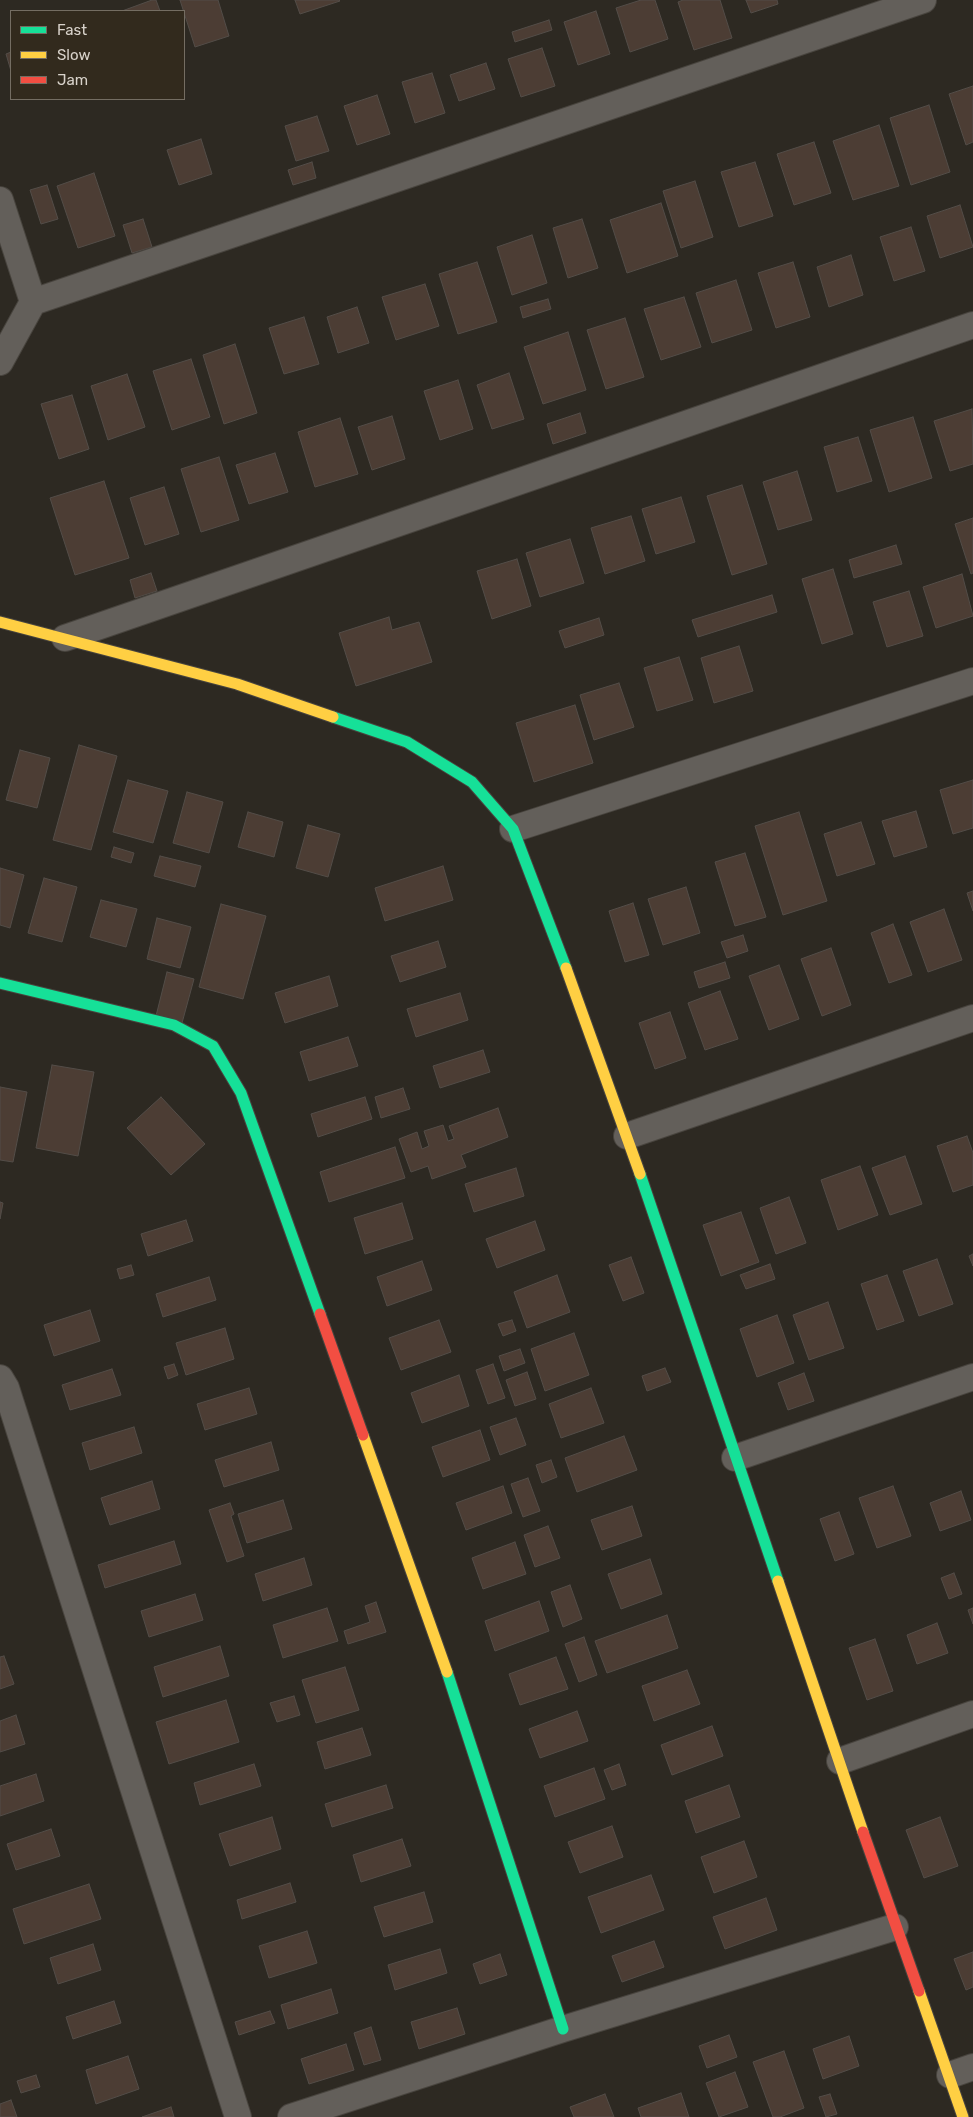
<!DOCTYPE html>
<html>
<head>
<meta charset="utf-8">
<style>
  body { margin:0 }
  #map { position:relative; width:973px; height:2117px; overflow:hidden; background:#2d2922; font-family:Rubik,sans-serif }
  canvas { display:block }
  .legend { position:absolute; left:10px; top:10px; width:175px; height:90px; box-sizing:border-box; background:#322a1d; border:1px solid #746d62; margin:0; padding:6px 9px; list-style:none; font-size:15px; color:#d8d2ca }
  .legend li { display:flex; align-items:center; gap:10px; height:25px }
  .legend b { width:25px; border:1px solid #746d62 }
</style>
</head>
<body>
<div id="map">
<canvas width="973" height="2117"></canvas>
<ul class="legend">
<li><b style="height:6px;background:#16e098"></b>Fast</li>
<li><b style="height:6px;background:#ffcf43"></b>Slow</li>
<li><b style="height:6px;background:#f24e42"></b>Jam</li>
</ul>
</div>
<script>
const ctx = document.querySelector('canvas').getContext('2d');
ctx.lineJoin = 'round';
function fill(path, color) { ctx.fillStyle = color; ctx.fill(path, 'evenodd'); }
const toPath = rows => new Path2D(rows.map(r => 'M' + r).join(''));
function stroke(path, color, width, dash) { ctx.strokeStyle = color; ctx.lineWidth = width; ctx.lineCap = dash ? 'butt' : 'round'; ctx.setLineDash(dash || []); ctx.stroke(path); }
const building = toPath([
  [152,0,156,0,160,11,122,11,152,0],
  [180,0,218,0,229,36,195,47,180,0],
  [295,0,339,0,340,1,300,14,295,0],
  [641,0,655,0,668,39,630,52,616,8,641,0],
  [683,0,720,0,732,38,694,50,678,2,683,0],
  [746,0,777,0,778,4,751,13,746,0],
  [596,11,610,54,578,65,564,22,596,11],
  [549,20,552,30,515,42,512,32,549,20],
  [542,48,555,86,521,97,508,59,542,48],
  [11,52,11,71,6,54,11,52],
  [486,63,495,89,459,101,450,75,486,63],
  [432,73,445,113,415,123,402,82,432,73],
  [973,86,973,142,966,145,949,94,973,86],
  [377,95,390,134,357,145,344,106,377,95],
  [929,105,950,172,911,185,890,118,929,105],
  [317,116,329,151,296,161,285,126,317,116],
  [879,125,899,186,853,200,833,141,879,125],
  [201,139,212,174,179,185,167,150,201,139],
  [814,142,831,193,794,205,777,154,814,142],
  [312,162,316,178,293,185,288,170,312,162],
  [755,162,773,216,739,227,721,172,755,162],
  [94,173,115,236,78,248,57,186,94,173],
  [695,181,713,237,681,248,663,191,695,181],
  [47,185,58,219,41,224,30,190,47,185],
  [661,203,678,256,627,273,610,220,661,203],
  [960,205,973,247,940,258,927,216,960,205],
  [143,219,152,247,132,253,123,225,143,219],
  [582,219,598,268,568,278,553,228,582,219],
  [911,227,925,271,894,281,880,237,911,227],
  [532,235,547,283,512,295,497,247,532,235],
  [851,255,863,295,829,307,817,267,851,255],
  [477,262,497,322,458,334,439,274,477,262],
  [793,262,810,317,776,328,758,273,793,262],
  [736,280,752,330,712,343,696,293,736,280],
  [425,284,439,326,396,340,382,297,425,284],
  [684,297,701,347,661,360,644,309,684,297],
  [548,299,551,309,523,318,520,307,548,299],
  [357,307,369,343,338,353,327,317,357,307],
  [304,317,319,364,284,374,269,328,304,317],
  [625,318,644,377,606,389,587,330,625,318],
  [568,332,586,390,543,404,524,347,568,332],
  [235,344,257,413,224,424,203,355,235,344],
  [191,359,210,417,172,430,153,371,191,359],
  [509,373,524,419,492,429,477,385,509,373],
  [127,374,145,427,108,440,91,386,127,374],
  [458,380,473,429,440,440,424,391,458,380],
  [72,395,89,449,59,459,41,404,72,395],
  [972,409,973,464,950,471,934,421,972,409],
  [580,413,586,433,553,444,547,424,580,413],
  [392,416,405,459,372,470,358,427,392,416],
  [913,417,932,478,889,492,870,430,913,417],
  [340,418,358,474,315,487,298,432,340,418],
  [858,437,872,481,837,492,824,447,858,437],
  [275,453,288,492,249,504,236,465,275,453],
  [219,457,239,520,201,532,181,469,219,457],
  [797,471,812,520,778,530,763,482,797,471],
  [104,481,129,558,75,575,50,498,104,481],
  [742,485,767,564,732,575,707,496,742,485],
  [164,487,179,534,145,545,130,498,164,487],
  [681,497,695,542,656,554,642,509,681,497],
  [631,516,645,561,605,574,591,528,631,516],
  [973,518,973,573,971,574,955,524,973,518],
  [570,539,584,583,540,597,526,553,570,539],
  [896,545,902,564,854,578,849,560,896,545],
  [517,559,531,606,492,619,477,571,517,559],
  [833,569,853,634,822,644,802,579,833,569],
  [151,573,157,591,135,598,130,580,151,573],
  [962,574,973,616,936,628,923,587,962,574],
  [909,591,923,636,887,647,873,602,909,591],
  [772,595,777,612,698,637,692,620,772,595],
  [389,617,392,630,419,622,432,662,356,686,339,633,389,617],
  [599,618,604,635,565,648,559,631,599,618],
  [739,646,753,691,714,703,701,658,739,646],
  [679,657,693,700,657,711,644,668,679,657],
  [619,683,634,727,594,740,580,695,619,683],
  [575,705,593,763,534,782,516,723,575,705],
  [79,745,117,756,91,850,53,840,79,745],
  [20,750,50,758,37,808,6,800,20,750],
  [128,780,168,791,153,843,113,832,128,780],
  [973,780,973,828,953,834,940,790,973,780],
  [187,792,223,802,209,853,173,843,187,792],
  [916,811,927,847,894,857,882,821,916,811],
  [248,812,283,822,274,857,238,847,248,812],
  [799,812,827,901,783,915,755,826,799,812],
  [861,822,875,864,837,876,824,834,861,822],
  [308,825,340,834,328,877,296,868,308,825],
  [114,847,134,853,131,863,111,857,114,847],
  [745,853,766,917,735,926,715,862,745,853],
  [160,856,201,866,195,887,154,876,160,856],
  [443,866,453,900,385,921,375,888,443,866],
  [0,868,24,875,10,928,0,925,0,868],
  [44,878,77,887,62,942,28,933,44,878],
  [686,887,700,933,663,945,648,899,686,887],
  [973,891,973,911,967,893,973,891],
  [101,900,137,909,126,947,90,937,101,900],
  [633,903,649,955,625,962,609,911,633,903],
  [221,904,266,916,243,999,199,987,221,904],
  [944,909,962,960,928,972,910,922,944,909],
  [157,918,191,927,180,968,147,959,157,918],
  [893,924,912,975,889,983,871,933,893,924],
  [743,935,748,951,727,958,721,942,743,935],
  [438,941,446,967,400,982,391,956,438,941],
  [831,948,851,1005,822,1016,801,959,831,948],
  [725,962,730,978,699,988,694,972,725,962],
  [779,965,799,1019,769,1030,749,976,779,965],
  [167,972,194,979,182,1023,156,1016,167,972],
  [329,976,338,1006,285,1023,275,993,329,976],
  [720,991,738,1039,705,1050,688,1003,720,991],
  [460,993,468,1020,416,1037,407,1009,460,993],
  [670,1012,686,1058,655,1069,639,1023,670,1012],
  [348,1037,358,1066,309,1081,300,1052,348,1037],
  [483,1050,490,1072,440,1088,433,1066,483,1050],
  [52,1065,94,1072,78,1156,36,1148,52,1065],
  [0,1087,27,1092,13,1162,0,1160,0,1087],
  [403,1088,410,1109,381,1118,375,1097,403,1088],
  [161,1097,205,1144,171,1175,127,1128,161,1097],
  [365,1097,372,1119,318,1137,311,1114,365,1097],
  [498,1108,508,1137,461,1155,466,1167,432,1179,428,1166,411,1172,399,1139,417,1132,422,1149,429,1146,424,1131,443,1125,448,1141,454,1139,449,1126,498,1108],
  [967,1136,973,1153,973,1185,953,1192,937,1146,967,1136],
  [395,1147,405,1178,329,1202,320,1172,395,1147],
  [905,1156,922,1204,890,1215,872,1168,905,1156],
  [860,1166,878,1215,838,1230,821,1180,860,1166],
  [516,1168,524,1196,474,1212,465,1184,516,1168],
  [789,1197,806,1243,776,1254,760,1208,789,1197],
  [0,1202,3,1203,0,1219,0,1202],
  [402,1203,413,1239,365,1254,354,1218,402,1203],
  [741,1212,759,1262,721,1276,703,1225,741,1212],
  [186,1220,193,1241,148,1256,141,1234,186,1220],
  [535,1221,545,1250,497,1268,486,1239,535,1221],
  [973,1254,973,1266,969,1256,973,1254],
  [631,1257,644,1293,623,1301,609,1265,631,1257],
  [937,1259,953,1304,919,1316,903,1271,937,1259],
  [422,1261,432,1290,387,1306,377,1277,422,1261],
  [770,1264,775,1279,746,1289,740,1275,770,1264],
  [131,1265,134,1275,120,1279,117,1269,131,1265],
  [557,1275,570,1312,527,1328,514,1292,557,1275],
  [887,1275,904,1321,877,1330,861,1284,887,1275],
  [209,1277,216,1300,163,1317,156,1294,209,1277],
  [828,1302,844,1348,809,1360,793,1315,828,1302],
  [90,1310,100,1341,54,1356,44,1325,90,1310],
  [777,1315,794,1363,757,1377,740,1329,777,1315],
  [439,1320,451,1352,401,1370,389,1338,439,1320],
  [512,1320,516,1331,503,1336,498,1324,512,1320],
  [225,1328,234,1359,186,1375,176,1343,225,1328],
  [574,1333,589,1375,545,1391,531,1349,574,1333],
  [520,1349,525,1363,504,1371,499,1356,520,1349],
  [174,1364,178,1375,168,1379,164,1367,174,1364],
  [493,1364,505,1398,488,1404,476,1370,493,1364],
  [665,1368,671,1382,647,1391,642,1376,665,1368],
  [112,1369,121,1395,70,1410,62,1385,112,1369],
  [527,1372,536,1399,515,1406,506,1380,527,1372],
  [804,1373,814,1401,788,1410,778,1383,804,1373],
  [459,1375,469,1406,422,1423,411,1393,459,1375],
  [249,1388,257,1414,205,1430,197,1404,249,1388],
  [591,1388,604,1423,561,1438,549,1404,591,1388],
  [516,1418,526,1445,500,1455,490,1427,516,1418],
  [134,1427,142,1453,90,1470,82,1443,134,1427],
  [480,1430,490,1460,443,1477,432,1447,480,1430],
  [624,1436,637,1470,577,1492,565,1458,624,1436],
  [271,1442,279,1470,224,1487,215,1460,271,1442],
  [551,1460,557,1477,542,1483,536,1465,551,1460],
  [528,1478,540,1511,523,1517,511,1484,528,1478],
  [152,1481,160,1509,110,1525,101,1498,152,1481],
  [503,1486,512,1513,466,1530,456,1503,503,1486],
  [893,1486,911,1536,877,1548,859,1498,893,1486],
  [961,1491,971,1520,940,1531,930,1503,961,1491],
  [283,1500,292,1529,247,1543,238,1514,283,1500],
  [230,1503,234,1514,231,1516,244,1556,227,1562,209,1510,230,1503],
  [632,1506,642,1536,602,1550,591,1520,632,1506],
  [839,1512,854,1554,835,1561,820,1519,839,1512],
  [548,1526,560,1558,535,1567,524,1535,548,1526],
  [174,1541,181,1564,105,1588,98,1565,174,1541],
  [515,1542,526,1574,483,1589,472,1558,515,1542],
  [304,1558,312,1585,263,1601,255,1574,304,1558],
  [650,1559,662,1594,621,1609,608,1574,650,1559],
  [954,1573,962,1594,949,1599,941,1578,954,1573],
  [570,1585,582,1619,563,1627,551,1592,570,1585],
  [195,1594,203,1620,149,1637,141,1611,195,1594],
  [539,1601,549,1631,495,1651,485,1621,539,1601],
  [376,1602,386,1632,348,1644,344,1631,370,1622,365,1606,376,1602],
  [327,1608,338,1641,283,1658,273,1625,327,1608],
  [973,1608,973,1624,968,1610,973,1608],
  [667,1615,678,1648,607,1673,595,1641,667,1615],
  [937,1623,948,1653,917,1664,907,1635,937,1623],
  [584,1637,597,1675,579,1682,565,1644,584,1637],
  [875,1639,893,1691,867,1700,849,1648,875,1639],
  [220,1646,229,1676,163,1697,154,1667,220,1646],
  [4,1656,14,1684,0,1689,0,1657,4,1656],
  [556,1657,568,1689,520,1705,509,1674,556,1657],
  [345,1667,359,1710,316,1723,302,1680,345,1667],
  [687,1670,700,1704,654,1721,642,1686,687,1670],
  [294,1696,300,1715,277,1722,270,1703,294,1696],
  [226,1700,239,1742,169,1764,156,1722,226,1700],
  [577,1711,588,1741,540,1758,529,1729,577,1711],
  [16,1715,25,1744,0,1752,0,1721,16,1715],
  [712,1726,723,1756,672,1775,661,1745,712,1726],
  [362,1728,371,1755,325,1769,317,1742,362,1728],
  [254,1764,261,1786,200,1805,194,1783,254,1764],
  [619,1764,626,1785,612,1790,604,1770,619,1764],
  [594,1768,605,1799,555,1817,544,1786,594,1768],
  [36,1774,44,1801,0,1816,0,1786,36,1774],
  [386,1785,393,1808,332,1827,325,1804,386,1785],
  [729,1785,740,1817,696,1833,685,1801,729,1785],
  [272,1817,281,1849,230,1866,219,1834,272,1817],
  [940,1817,958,1866,924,1878,906,1830,940,1817],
  [612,1826,623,1857,580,1873,568,1842,612,1826],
  [51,1829,60,1856,16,1870,7,1844,51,1829],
  [402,1839,411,1866,361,1882,353,1855,402,1839],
  [744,1841,757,1877,714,1893,701,1857,744,1841],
  [651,1875,664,1910,601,1933,588,1897,651,1875],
  [290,1883,296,1902,242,1919,237,1900,290,1883],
  [89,1884,101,1919,24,1944,13,1909,89,1884],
  [424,1892,433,1922,384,1937,374,1907,424,1892],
  [766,1898,777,1930,725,1949,713,1917,766,1898],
  [307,1931,317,1963,269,1978,259,1946,307,1931],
  [654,1941,664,1967,622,1982,612,1956,654,1941],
  [93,1944,101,1970,58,1984,50,1958,93,1944],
  [440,1949,447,1973,395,1990,388,1965,440,1949],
  [973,1952,973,1987,966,1990,954,1959,973,1952],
  [500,1954,507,1975,480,1984,473,1964,500,1954],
  [331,1989,338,2013,288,2029,281,2005,331,1989],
  [114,2001,121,2023,73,2039,66,2017,114,2001],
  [457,2008,465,2034,419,2049,411,2022,457,2008],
  [270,2011,275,2023,239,2035,235,2022,270,2011],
  [371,2027,381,2060,364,2065,354,2033,371,2027],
  [729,2035,737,2057,707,2068,699,2046,729,2035],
  [849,2036,859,2066,823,2079,813,2049,849,2036],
  [346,2044,354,2070,309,2084,301,2059,346,2044],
  [784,2051,804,2108,780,2117,773,2117,753,2062,784,2051],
  [128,2056,139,2089,96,2104,86,2070,128,2056],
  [735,2072,748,2107,719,2117,706,2083,735,2072],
  [36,2075,40,2087,21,2093,17,2081,36,2075],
  [681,2093,689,2117,641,2117,638,2108,681,2093],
  [605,2094,614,2117,574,2117,570,2107,605,2094],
  [830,2094,837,2114,826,2117,819,2097,830,2094],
  [11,2100,17,2117,0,2117,0,2104,11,2100],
  [171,2107,174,2117,142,2117,171,2107]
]);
fill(building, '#4c3d34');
stroke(building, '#534d48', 1);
const street = toPath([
  [0,200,33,302],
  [0,362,33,302,923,0],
  [65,638,973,325],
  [513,829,973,681],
  [627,1136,973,1018],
  [0,1378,6,1388,238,2117],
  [735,1458,973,1377],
  [840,1761,973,1714],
  [950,2075,973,2067],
  [291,2117,563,2029,895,1927]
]);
const fast = toPath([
  [333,717,407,742,472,782,513,829,566,968],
  [0,983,174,1025,213,1046,241,1093,320,1314],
  [640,1174,778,1581],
  [447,1672,563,2029]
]);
const slow = toPath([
  [0,622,237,684,333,717],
  [566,968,640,1174],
  [363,1435,447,1672],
  [778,1581,863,1832],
  [919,1991,963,2117]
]);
const jam = toPath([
  [320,1314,363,1435],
  [863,1832,919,1991]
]);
stroke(street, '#48443e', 28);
stroke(fast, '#48443e', 13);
stroke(slow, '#48443e', 13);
stroke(jam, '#48443e', 13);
stroke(street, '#635f5a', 26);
stroke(fast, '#16e098', 11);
stroke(slow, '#ffcf43', 11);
stroke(jam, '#f24e42', 11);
</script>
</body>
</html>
